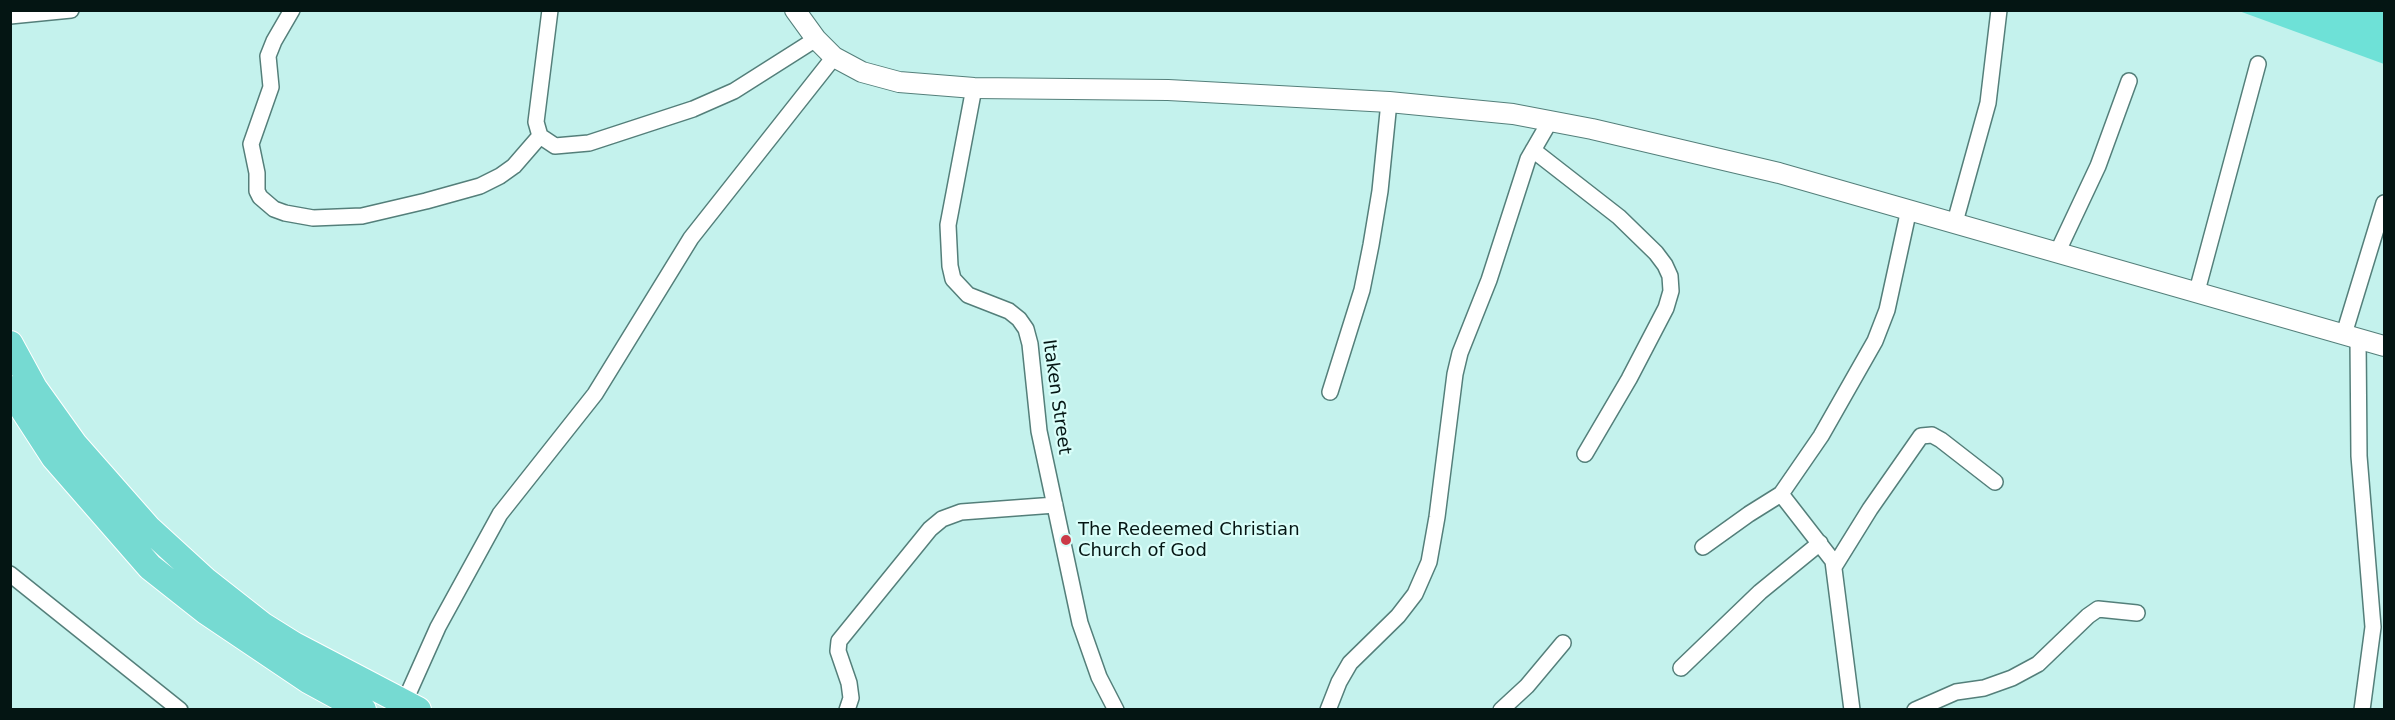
<!DOCTYPE html>
<html>
<head>
<meta charset="utf-8">
<style>
  body { margin:0 }
  #map { position:relative; width:2395px; height:720px; overflow:hidden; background:#c4f2ed; font-family:"DejaVu Sans",sans-serif }
  canvas { display:block }
  .frame { position:absolute; inset:0; border:12px solid #041513; pointer-events:none }
</style>
</head>
<body>
<div id="map">
<canvas width="2395" height="720"></canvas>
<div class="frame"></div>
</div>
<script>
const ctx = document.querySelector('canvas').getContext('2d');
ctx.lineJoin = 'round';
function fill(path, color) { ctx.fillStyle = color; ctx.fill(path, 'evenodd'); }
const toPath = rows => new Path2D(rows.map(r => 'M' + r).join(''));
function stroke(path, color, width, dash) { ctx.strokeStyle = color; ctx.lineWidth = width; ctx.lineCap = dash ? 'butt' : 'round'; ctx.setLineDash(dash || []); ctx.stroke(path); }
function write(font, color, halo, rows, align = 'center') {
  ctx.font = font + ' "DejaVu Sans",sans-serif'; ctx.lineWidth = 4.5; ctx.setLineDash([]); ctx.textBaseline = 'middle'; ctx.strokeStyle = halo; ctx.fillStyle = color; for (const [text, x, y, turn = 0] of rows) {
    ctx.save(); ctx.translate(x, y); ctx.rotate((+turn || 0) * Math.PI / 180); ctx.textAlign = isNaN(turn) ? turn : align; if (halo) ctx.strokeText(text, 0, 0); ctx.fillText(text, 0, 0); ctx.restore();
  }
}
fill(toPath([
  [2239,11,2384,11,2384,64]
]), '#6ee1d7');
const minor = toPath([
  [292,10,274,41,268,56,271,87,251,144,257,173,257,191,260,197,274,209,285,213,313,218,362,216,426,201,480,186,500,176,514,166,540,136],
  [550,10,536,122,540,136,555,146,589,143,693,109,734,91,816,39],
  [10,16,71,10],
  [974,88,948,225,950,266,953,279,968,295,1009,311,1019,319,1026,329,1030,344,1039,431,1080,623,1099,677,1116,710],
  [1533,150,1619,217,1656,253,1665,265,1670,276,1671,291,1666,308,1629,379,1585,454],
  [1955,222,1988,103,1999,10],
  [2058,251,2098,166,2129,81],
  [2197,291,2258,64],
  [2344,334,2384,203],
  [2358,338,2359,456,2373,627,2362,710],
  [1330,392,1362,290,1371,245,1380,191,1389,102],
  [1781,494,1833,561,1852,710],
  [1703,547,1749,514,1781,494,1821,436,1875,341,1887,310,1909,209],
  [1834,567,1870,509,1921,436,1932,435,1941,440,1995,482],
  [10,574,180,710],
  [1681,668,1760,592,1820,543],
  [404,703,438,627,500,514,595,394,691,238,834,57],
  [847,710,851,698,849,683,838,651,839,641,930,529,942,519,961,512,1055,505],
  [1328,710,1339,682,1350,663,1398,616,1415,594,1429,562,1437,517,1455,374,1460,353,1489,280,1528,159,1550,121],
  [1501,710,1527,686,1563,643],
  [1915,710,1956,692,1984,688,2012,678,2038,664,2088,616,2098,609,2137,613]
]);
const tertiary = toPath([
  [795,10,816,39,834,57,862,72,899,82,974,88,1168,90,1389,102,1513,114,1592,129,1779,173,2384,346]
]);
const trunk = toPath([
  [10,344,34,388,74,444,148,528,206,581,262,625,294,645,418,710],
  [10,389,54,457,150,567,207,612,308,680,363,710]
]);
stroke(minor, '#547f7a', 18);
stroke(tertiary, '#547f7a', 22);
stroke(trunk, '#fff', 28);
stroke(minor, '#fff', 15);
stroke(tertiary, '#fff', 20);
stroke(trunk, '#76dad2', 26);
for (const [x, y, r, color] of [
  [1066,540,6,"#cb3b48"]
]) { const dot = new Path2D(); dot.arc(x, y, r, 0, 2 * Math.PI); ctx.fillStyle = color; ctx.fill(dot); stroke(dot, '#d9fef9', 2); }
write('18px', '#041513', '#d9fef9', [
  ["Itaken Street",1056,397,82]
]);
write('18px', '#041513', '#d9fef9', [
  ["The Redeemed Christian",1078,530],
  ["Church of God",1078,551]
], 'left');
</script>
</body>
</html>
